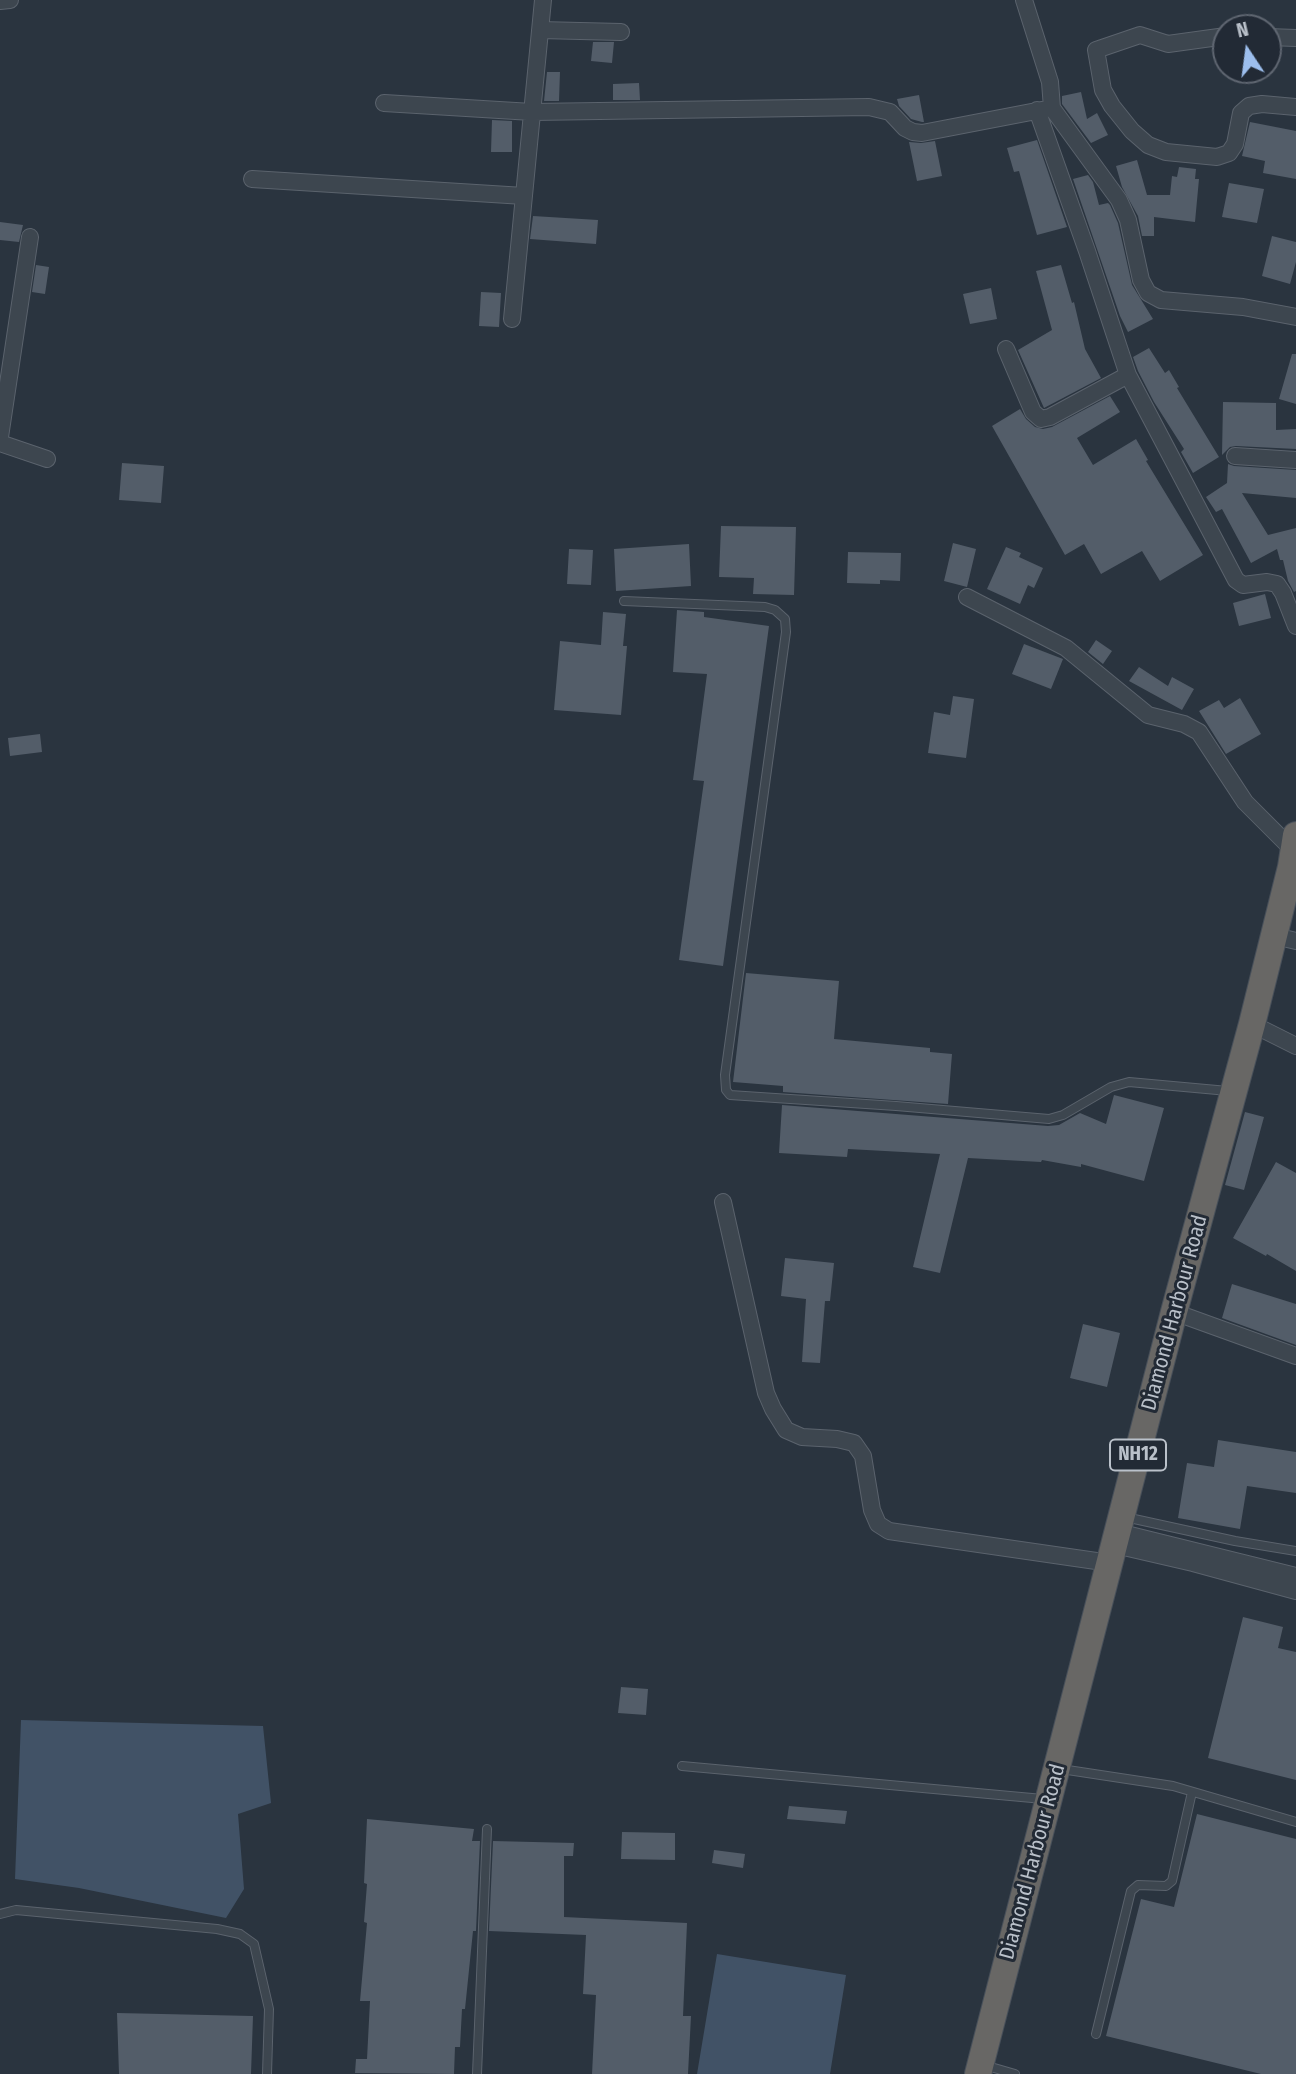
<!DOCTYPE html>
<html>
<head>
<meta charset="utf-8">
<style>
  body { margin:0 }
  #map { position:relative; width:1296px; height:2074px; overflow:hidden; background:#2a343f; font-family:"Fira Sans Condensed",sans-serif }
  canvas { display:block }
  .north { position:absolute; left:1212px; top:14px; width:70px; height:70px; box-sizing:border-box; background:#222a35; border:2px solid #5f6671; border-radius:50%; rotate:347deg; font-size:19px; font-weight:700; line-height:28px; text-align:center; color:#bac1ca }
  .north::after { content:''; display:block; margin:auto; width:24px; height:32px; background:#9cbeed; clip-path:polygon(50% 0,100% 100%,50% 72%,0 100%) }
</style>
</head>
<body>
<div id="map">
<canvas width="1296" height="2074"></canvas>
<div class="north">N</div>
</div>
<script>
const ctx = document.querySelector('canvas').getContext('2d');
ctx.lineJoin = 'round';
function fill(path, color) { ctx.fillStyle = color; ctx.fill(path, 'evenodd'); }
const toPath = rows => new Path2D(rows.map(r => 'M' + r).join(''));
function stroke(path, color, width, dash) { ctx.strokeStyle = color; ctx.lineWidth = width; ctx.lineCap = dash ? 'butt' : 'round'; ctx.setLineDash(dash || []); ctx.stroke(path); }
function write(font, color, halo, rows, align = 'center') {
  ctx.font = font + ' "Fira Sans Condensed",sans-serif'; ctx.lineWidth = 6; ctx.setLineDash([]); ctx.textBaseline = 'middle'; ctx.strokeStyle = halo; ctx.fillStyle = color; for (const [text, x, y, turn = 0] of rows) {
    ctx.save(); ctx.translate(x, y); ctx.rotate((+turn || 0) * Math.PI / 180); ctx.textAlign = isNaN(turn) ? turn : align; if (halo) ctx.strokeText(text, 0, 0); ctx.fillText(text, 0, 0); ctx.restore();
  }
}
fill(toPath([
  [21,1720,263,1726,271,1803,238,1814,244,1889,226,1918,79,1888,15,1879],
  [717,1954,846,1975,830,2074,697,2074]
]), '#415266');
fill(toPath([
  [593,42,614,42,612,63,591,61],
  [547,72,560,72,559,101,544,101],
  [639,83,640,100,613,100,613,84],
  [1081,92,1087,119,1097,113,1108,135,1091,143,1062,104,1062,96],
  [919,95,924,122,922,122,911,119,899,106,897,99],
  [492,120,512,121,512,152,491,152],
  [1250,122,1296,131,1296,179,1263,173,1265,161,1242,156],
  [1037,140,1067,227,1037,235,1019,171,1014,172,1007,148],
  [935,141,942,176,917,181,909,142,921,143],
  [1137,160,1147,195,1170,195,1172,176,1177,177,1179,167,1196,169,1195,179,1199,179,1195,222,1154,217,1154,236,1142,236,1138,216,1122,187,1116,166],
  [1088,175,1093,182,1099,205,1108,203,1110,205,1118,223,1132,285,1153,319,1128,332,1120,316,1073,179],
  [1229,183,1264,189,1257,223,1222,217],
  [533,216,598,220,596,244,530,239],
  [0,222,23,225,19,242,0,240],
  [1272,236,1296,242,1296,262,1290,284,1262,276],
  [36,265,49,267,45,294,32,292],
  [1061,265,1072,303,1074,302,1085,349,1101,378,1044,408,1018,350,1052,330,1036,271],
  [991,288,997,319,970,324,963,294],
  [481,292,501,293,499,327,479,326],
  [1149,348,1165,373,1169,370,1179,387,1177,388,1219,457,1193,473,1181,452,1184,449,1154,402,1138,371,1133,357],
  [1292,354,1296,354,1296,404,1279,399],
  [1110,396,1120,412,1077,438,1093,465,1136,439,1148,460,1146,461,1203,555,1160,581,1142,551,1101,574,1084,544,1065,555,992,426,1020,409,1026,419,1035,427,1043,429,1052,427],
  [1223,402,1276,403,1276,430,1296,429,1296,449,1236,446,1230,447,1222,455],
  [122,463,164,466,161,503,119,500],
  [1228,464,1234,466,1296,470,1296,498,1242,493,1268,535,1296,528,1296,591,1294,592,1288,581,1283,560,1280,560,1277,549,1251,563,1222,509,1216,512,1206,497,1227,483],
  [721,526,796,527,794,595,753,594,754,578,719,577],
  [953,543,976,549,967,587,944,581],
  [689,544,691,586,616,591,614,549],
  [1006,547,1021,553,1019,557,1043,568,1034,588,1028,585,1020,604,987,589],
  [569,549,593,550,591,585,567,584],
  [848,552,901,553,900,581,880,580,880,584,847,583],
  [1265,594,1271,618,1239,626,1233,603],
  [677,610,704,612,704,617,769,626,723,966,679,960,704,781,693,780,707,674,673,672],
  [603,612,626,614,623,646,627,646,621,715,554,710,560,641,601,645],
  [1096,640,1112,651,1103,664,1088,652],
  [1024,644,1063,659,1051,689,1012,674],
  [1139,667,1168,686,1172,677,1194,689,1182,710,1129,681],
  [953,696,974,699,966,758,928,753,934,712,950,715],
  [1240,698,1261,734,1226,754,1199,711,1219,700,1224,708],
  [40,734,42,752,10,756,8,738],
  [746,973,839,981,834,1039,930,1048,930,1052,952,1054,948,1104,783,1092,783,1086,733,1082],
  [1114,1095,1164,1108,1144,1181,1081,1164,1081,1167,1042,1160,1041,1162,968,1158,940,1273,913,1267,940,1154,848,1149,847,1157,779,1153,782,1105,1048,1126,1059,1125,1080,1113,1106,1124],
  [1245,1112,1264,1117,1244,1190,1225,1185],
  [1276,1162,1296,1173,1296,1271,1267,1254,1266,1256,1233,1238],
  [785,1258,834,1263,830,1301,825,1301,820,1363,802,1362,806,1299,781,1296],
  [1232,1284,1296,1304,1296,1345,1222,1318],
  [1083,1324,1120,1333,1107,1387,1070,1378],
  [1218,1440,1296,1452,1296,1493,1247,1486,1240,1529,1178,1518,1187,1463,1214,1467],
  [1243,1617,1283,1627,1278,1648,1296,1652,1296,1780,1208,1758],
  [621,1687,648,1689,646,1715,618,1713],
  [789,1806,847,1811,845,1824,787,1819],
  [1197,1814,1296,1839,1296,2074,1261,2074,1106,2036,1141,1899,1174,1907],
  [367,1819,474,1829,472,1841,480,1841,476,1931,473,1931,465,2009,462,2009,460,2047,455,2047,454,2074,355,2073,356,2059,367,2059,370,2001,360,2001,367,1923,364,1922,367,1884,364,1883],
  [622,1832,675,1833,675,1860,621,1859],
  [493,1841,574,1843,573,1856,564,1856,564,1917,687,1923,683,2016,691,2016,688,2074,592,2074,596,1995,583,1994,586,1935,489,1931],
  [714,1850,745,1854,743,1868,712,1863],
  [117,2013,253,2016,251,2074,119,2074]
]), '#535d69');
const service = toPath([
  [624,601,765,607,775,610,785,619,786,632,725,1075,726,1090,730,1095,896,1106,1049,1119,1063,1115,1111,1087,1129,1082,1228,1091],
  [1125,1517,1235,1541,1296,1551],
  [682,1766,1043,1799],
  [1061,1769,1173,1786,1296,1822],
  [0,1914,16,1910,217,1929,240,1934,254,1944,269,2009,267,2074],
  [1096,2034,1131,1891,1138,1885,1166,1886,1172,1881,1192,1792],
  [984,2065,1015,2074],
  [477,2074,487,1829]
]);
const minor = toPath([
  [1024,0,1050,82,1052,108],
  [0,1,10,0],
  [540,30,621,32],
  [1226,36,1168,44,1140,35,1096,50,1103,90,1112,106,1132,131,1148,145,1166,152,1217,157,1229,153,1235,144,1241,113,1249,106,1262,104,1296,107],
  [1268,37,1296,38],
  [384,103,532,112,869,107,890,112,905,128,913,132,922,133,1052,108,1119,200,1128,220,1141,280,1148,293,1161,300,1243,307,1296,317],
  [1037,110,1087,251,1128,375,1236,580,1243,585,1267,582,1277,584,1283,593,1296,626],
  [252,179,524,196],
  [512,319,543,0],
  [1006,349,1033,412,1041,419,1050,417,1128,375],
  [0,437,30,237],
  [0,443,47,459],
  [1235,456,1296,460],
  [967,597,1066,648,1148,715,1184,724,1199,732,1245,802,1294,851],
  [1275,936,1296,941],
  [1252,1024,1296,1046],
  [723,1202,766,1393,773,1409,786,1430,802,1437,837,1439,854,1443,863,1456,872,1510,878,1524,889,1531,1110,1563],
  [1174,1312,1296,1356],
  [1118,1532,1296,1576],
  [1115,1545,1193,1563,1296,1591]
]);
const trunk = toPath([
  [978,2074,1174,1312,1252,1024,1291,867,1296,835]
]);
stroke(service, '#5b636d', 10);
stroke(minor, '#5b636d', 18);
stroke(trunk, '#48505a', 28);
stroke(service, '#3d464f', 8);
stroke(minor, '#3d464f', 16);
stroke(trunk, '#686765', 26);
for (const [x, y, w] of [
  [1138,1455,56]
]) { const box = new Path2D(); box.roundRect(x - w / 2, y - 15.5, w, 31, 5); ctx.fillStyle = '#222a35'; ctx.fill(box); stroke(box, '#bac1ca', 2); }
write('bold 19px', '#bac1ca', null, [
  ["NH12",1138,1455]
]);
write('21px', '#bac1ca', '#222a35', [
  ["Diamond Harbour Road",1175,1313,-75],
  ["Diamond Harbour Road",1033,1862,-75]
]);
</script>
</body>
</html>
